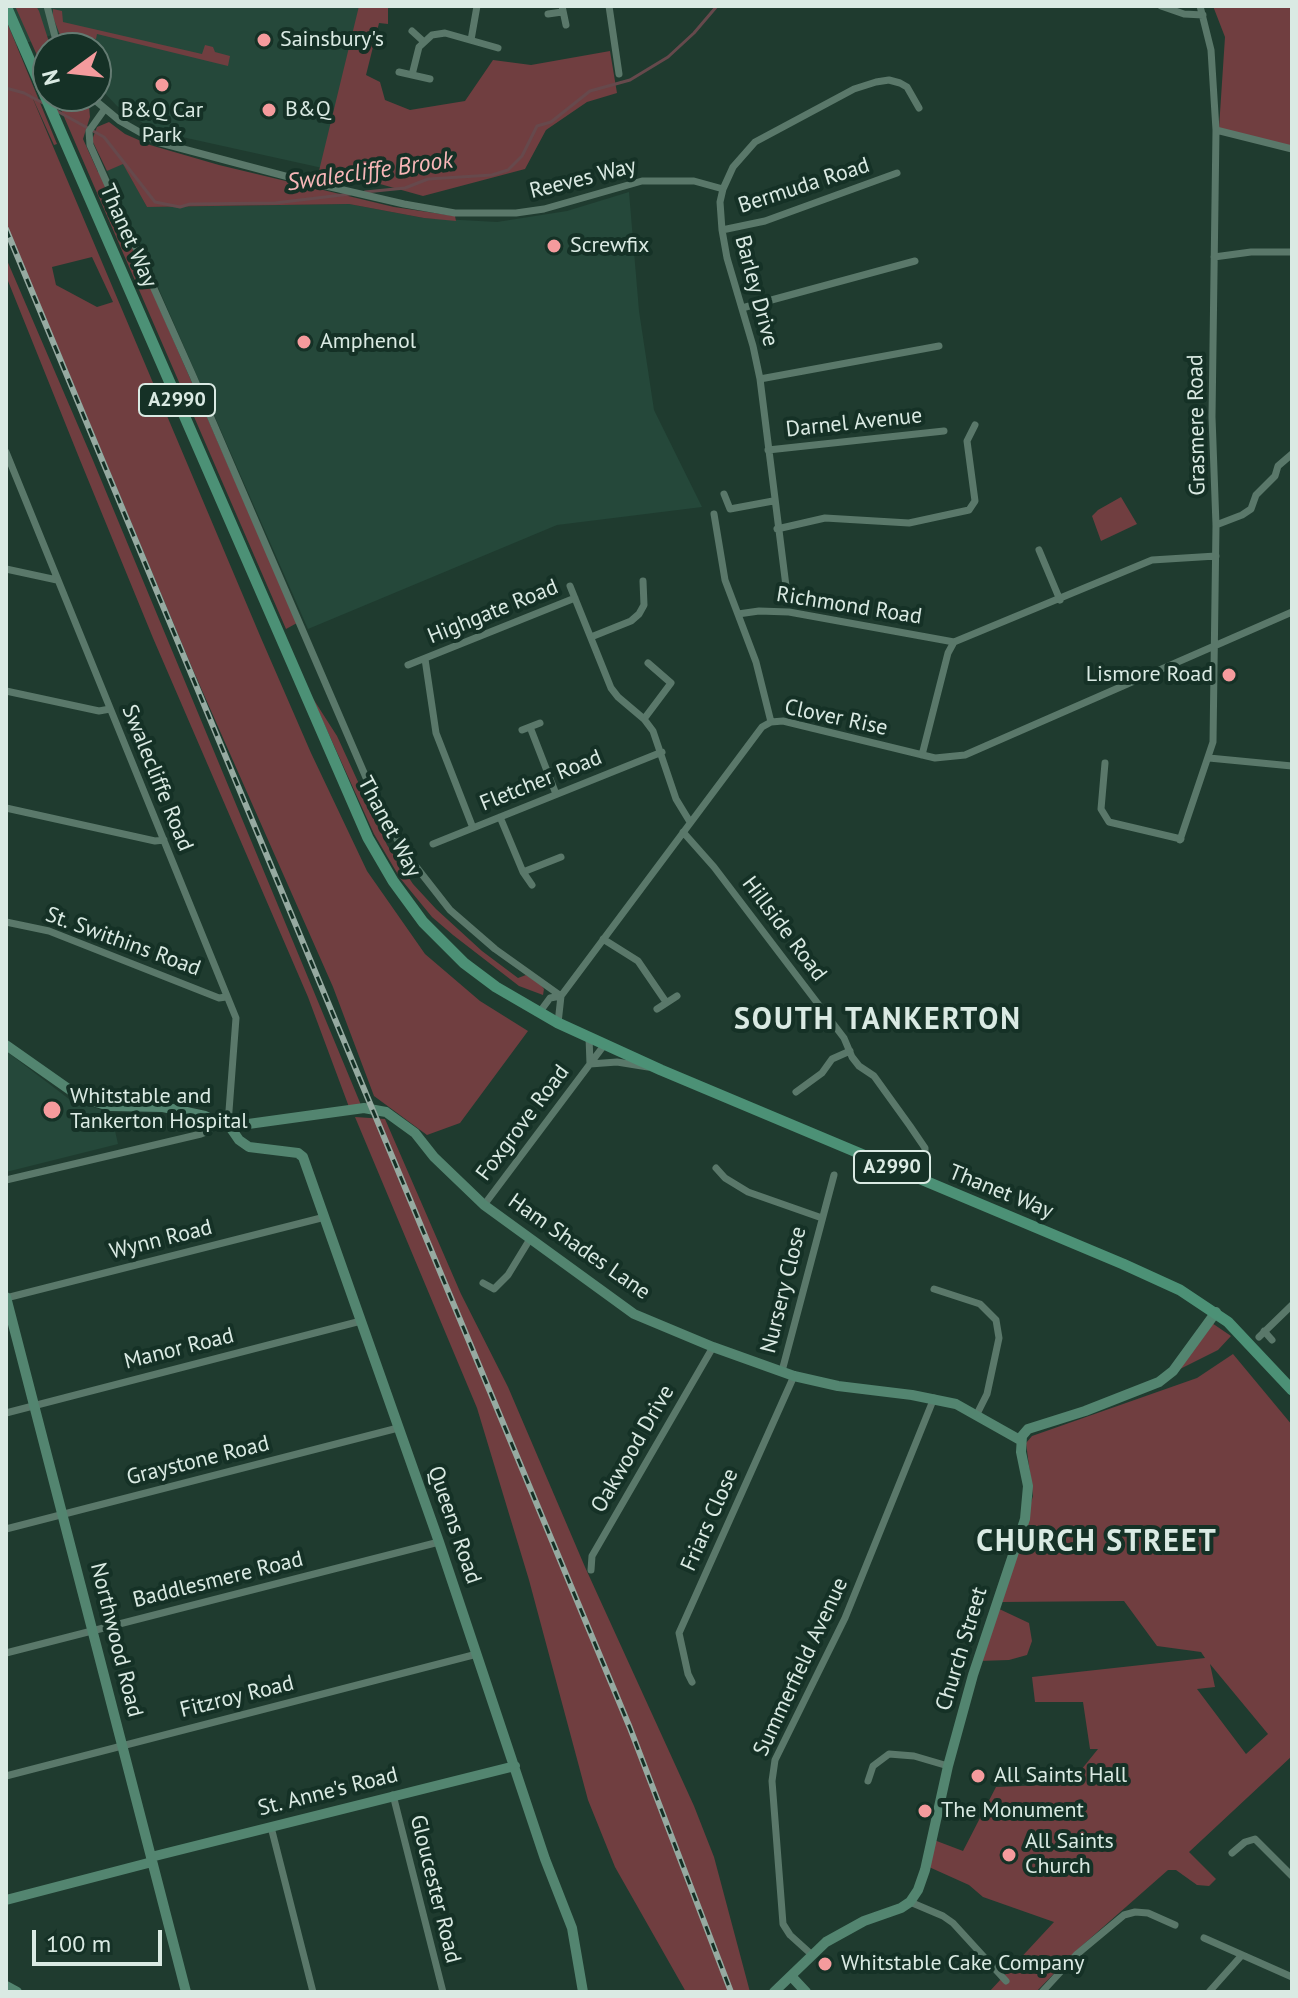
<!DOCTYPE html>
<html>
<head>
<meta charset="utf-8">
<style>
  body { margin:0 }
  #map { position:relative; width:1298px; height:1998px; overflow:hidden; background:#1f3b2f; font-family:"PT Sans",sans-serif }
  canvas { display:block }
  .frame { position:absolute; inset:0; border:8px solid #daeae3; pointer-events:none }
  .north { position:absolute; left:32px; top:32px; width:80px; height:80px; box-sizing:border-box; background:#153126; border:2px solid #647b72; border-radius:50%; rotate:255deg; font-size:22px; font-weight:700; line-height:32px; text-align:center; color:#daeae3 }
  .north::after { content:''; display:block; margin:auto; width:28px; height:36px; background:#f59b9d; clip-path:polygon(50% 0,100% 100%,50% 72%,0 100%) }
  .scale { position:absolute; left:32px; top:1930px; width:130px; height:36px; box-sizing:border-box; border:4px solid #daeae3; border-top:0; padding-left:10px; font-size:24px; line-height:28px; white-space:nowrap; color:#daeae3; -webkit-text-stroke:6px #153126; paint-order:stroke }
</style>
</head>
<body>
<div id="map">
<canvas width="1298" height="1998"></canvas>
<div class="frame"></div>
<div class="north">N</div>
<div class="scale">100 m</div>
</div>
<script>
const ctx = document.querySelector('canvas').getContext('2d');
ctx.lineJoin = 'round';
function fill(path, color) { ctx.fillStyle = color; ctx.fill(path, 'evenodd'); }
const toPath = rows => new Path2D(rows.map(r => 'M' + r).join(''));
function stroke(path, color, width, dash) { ctx.strokeStyle = color; ctx.lineWidth = width; ctx.lineCap = dash ? 'butt' : 'round'; ctx.setLineDash(dash || []); ctx.stroke(path); }
function write(font, color, halo, rows, align = 'center') {
  ctx.font = font + ' "PT Sans",sans-serif'; ctx.lineWidth = 8; ctx.setLineDash([]); ctx.textBaseline = 'middle'; ctx.strokeStyle = halo; ctx.fillStyle = color; for (const [text, x, y, turn = 0] of rows) {
    ctx.save(); ctx.translate(x, y); ctx.rotate((+turn || 0) * Math.PI / 180); ctx.textAlign = isNaN(turn) ? turn : align; if (halo) ctx.strokeText(text, 0, 0); ctx.fillText(text, 0, 0); ctx.restore();
  }
}
fill(toPath([
  [6,6,384,6,336,171,155,131,117,106,96,84,96,48,72,48,62,32,6,49],
  [123,163,147,207,349,204,424,218,497,222,567,211,629,192,639,311,654,410,702,507,557,525,308,629,107,171],
  [6,1051,69,1099,111,1113,118,1144,6,1172]
]), '#25483a');
fill(toPath([
  [15,6,36,6,39,11,51,48,48,48,48,80],
  [359,6,388,6,388,24,379,23,366,75,380,82,385,100,410,110,465,101,493,60,531,65,610,51,617,93,587,102,546,130,525,169,423,196,337,172,333,178,326,178,318,175],
  [1213,6,1292,6,1292,148,1219,128,1225,37],
  [53,9,62,11,63,22,202,54,205,45,213,47,215,52,230,56,228,66,97,34,96,39,89,38,87,48,65,48,53,17],
  [6,20,57,144,54,145,30,92,261,638,311,753,367,871,425,954,480,1001,528,1031,460,1123,427,1135,374,1096,333,987,193,670,6,223],
  [92,257,113,302,97,307,56,285,52,267],
  [55,96,81,96,89,106,90,117,83,139,98,172,100,172,297,623,286,629],
  [109,122,125,134,150,145,219,165,394,207,455,216,456,221,424,218,349,204,147,207,123,164,107,171,92,140,97,127],
  [6,258,92,458,361,1105,349,1107,308,997,153,638,80,460,6,276],
  [1121,497,1137,524,1101,541,1092,516,1098,510],
  [312,697,337,736,387,845,413,884,436,909,482,951,518,978,526,975,540,984,544,989,543,995,519,986,453,935,432,917,400,878,374,834],
  [355,1117,385,1119,461,1294,508,1387,585,1567,694,1806,714,1857,750,1992,686,1992,615,1867,588,1800,529,1580,477,1408],
  [1209,1321,1231,1336,1218,1350,1164,1377],
  [1233,1354,1292,1425,1292,1756,1189,1852,1216,1879,1209,1886,1197,1885,1176,1870,1168,1870,1077,1950,1036,1992,989,1992,1054,1922,983,1897,969,1885,929,1867,934,1840,963,1851,996,1787,1045,1785,1077,1775,1098,1749,1090,1749,1083,1702,1035,1702,1032,1677,1205,1658,1201,1652,1157,1646,1124,1601,1001,1602,1033,1496,1026,1443,1032,1436,1197,1378],
  [1210,1664,1268,1734,1246,1754,1197,1689,1215,1687],
  [995,1607,1029,1623,1032,1641,1027,1655,1009,1660,978,1661]
]), '#703e40');
stroke(toPath([
  [6,88,24,93,43,103],
  [57,111,104,137,155,202,180,207,190,204,275,203,350,194],
  [365,192,405,188,428,179,492,175,508,170,522,156,537,126,551,122,590,91,630,80,668,57,694,33,717,6]
]), '#66494c', 3);
stroke(toPath([
  [47,6,58,48],
  [562,6,566,25],
  [609,6,619,74],
  [1161,6,1184,14,1203,15],
  [548,14,562,12],
  [412,31,423,41],
  [471,40,477,6],
  [399,72,430,79],
  [412,75,419,47,432,35,445,33,498,48],
  [90,96,120,121,157,142,300,180,404,204,455,213,516,213,544,209,642,181,694,181,723,189],
  [104,110,89,131,90,145,193,376,377,803,403,850,450,910,495,949,561,996],
  [1216,130,1292,149],
  [722,230,765,221,897,173],
  [1214,257,1251,252,1292,252],
  [742,308,915,261],
  [760,379,939,346],
  [768,450,944,431],
  [6,452,236,1018,228,1124],
  [724,494,730,509,773,501],
  [714,514,725,580,756,662,771,722],
  [1216,525,1242,515,1251,509,1256,495,1275,476,1278,466,1292,454],
  [777,529,825,518,909,523,969,510,975,501,967,441,975,425],
  [1039,550,1060,600],
  [6,569,57,580],
  [570,586,611,688,618,697,644,719,653,731,676,799,690,822],
  [788,602,760,379,753,346,727,258,722,230,720,202,723,189,733,167,755,142,854,89,876,82,889,80,900,83,907,87,919,108],
  [738,614,759,611,789,612,954,642],
  [591,637,631,621,639,614,644,605,643,581],
  [425,659,436,733,473,828],
  [408,665,575,598],
  [6,691,99,711,110,709],
  [644,719,671,683,648,663],
  [530,727,556,794],
  [522,730,540,723],
  [922,755,948,653,954,642,1152,560,1216,556],
  [1209,758,1292,766],
  [1105,763,1101,809,1109,822,1181,839],
  [6,808,155,841,164,840],
  [500,817,523,872,532,885],
  [683,832,714,867,844,1038,852,1057,859,1066,874,1076,910,1126,925,1148,925,1156,915,1178],
  [1180,840,1213,742,1216,525,1212,417,1216,130,1211,50,1200,6],
  [433,844,662,752],
  [523,872,561,857],
  [6,922,49,931,219,998,226,997],
  [603,939,638,961,666,1002],
  [657,1009,677,996],
  [539,1013,550,998,561,996],
  [558,1023,561,996,762,727,771,722,783,721,935,758,965,755,1292,612],
  [589,1037,590,1064],
  [590,1064,617,1062,648,1067],
  [796,1092,822,1073,832,1059,850,1051],
  [716,1168,725,1178,748,1192,822,1218],
  [6,1180,201,1134,209,1131,215,1121],
  [484,1205,605,1044],
  [483,1283,494,1289,508,1275,530,1239],
  [934,1289,980,1304,996,1320,999,1338,987,1394,977,1414],
  [6,1298,325,1217],
  [1264,1331,1272,1340],
  [1259,1337,1292,1305],
  [782,1371,834,1175],
  [6,1413,361,1321],
  [6,1529,398,1428],
  [591,1570,592,1556,713,1347],
  [6,1653,439,1542],
  [692,1682,688,1674,679,1633,794,1376],
  [6,1776,477,1654],
  [868,1781,873,1766,889,1754,914,1756,948,1766],
  [393,1795,443,1992],
  [271,1827,313,1992],
  [1232,1853,1245,1842,1255,1839,1292,1876],
  [910,1902,943,1916,953,1923,1006,1981],
  [1204,1938,1292,1977],
  [811,1954,790,1935,783,1924,772,1781,775,1760,845,1618,934,1398],
  [1042,1992,1076,1955,1124,1915,1135,1912,1148,1913,1175,1925],
  [1209,1992,1242,1955]
]), '#5a786a', 7);
stroke(toPath([
  [6,1045,80,1097,109,1106,163,1107,205,1116,215,1121,241,1125,364,1108,386,1112,415,1133,434,1157,484,1205,634,1314,713,1347,794,1376,838,1386,912,1395,956,1404,1020,1440],
  [228,1124,239,1140,249,1147,298,1153,303,1157,439,1542,545,1859,572,1928,583,1992],
  [6,1297,186,1992],
  [151,1857,515,1766],
  [6,1900,152,1862],
  [791,1976,806,1992],
  [6,1986,17,1992],
  [774,1992,826,1942,864,1921,901,1908,910,1902,918,1890,925,1870,948,1766,973,1675,1025,1519,1028,1486,1021,1452,1022,1436,1028,1429,1085,1411,1159,1382,1173,1371,1216,1312]
]), '#538570', 10);
stroke(toPath([
  [6,6,368,838,393,881,423,922,464,963,496,987,558,1023,661,1070,1123,1264,1180,1290,1228,1322,1292,1390]
]), '#4c9176', 11);
const rail = toPath([
  [6,229,630,1728,731,1992]
]);
stroke(rail, '#96aaa1', 6);
stroke(rail, '#153126', 3, [9]);
for (const [x, y, r, color] of [
  [264,40,8,"#f59b9d"],
  [162,85,8,"#f59b9d"],
  [269,110,8,"#f59b9d"],
  [554,246,8,"#f59b9d"],
  [304,342,8,"#f59b9d"],
  [1229,675,8,"#f59b9d"],
  [52,1110,10,"#f59b9d"],
  [978,1776,8,"#f59b9d"],
  [925,1811,8,"#f59b9d"],
  [1009,1855,8,"#f59b9d"],
  [825,1964,8,"#f59b9d"]
]) { const dot = new Path2D(); dot.arc(x, y, r, 0, 2 * Math.PI); ctx.fillStyle = color; ctx.fill(dot); stroke(dot, '#153126', 3); }
for (const [x, y, w] of [
  [177,400,76],
  [892,1167,76]
]) { const box = new Path2D(); box.roundRect(x - w / 2, y - 16, w, 32, 6); ctx.fillStyle = '#153126'; ctx.fill(box); stroke(box, '#daeae3', 2); }
write('bold 20px', '#daeae3', null, [
  ["A2990",177,400],
  ["A2990",892,1167]
]);
write('22px', '#daeae3', '#153126', [
  ["Sainsbury's",280,40],
  ["B&Q",285,110],
  ["B&Q Car",162,111,"center"],
  ["Park",162,136,"center"],
  ["Screwfix",570,246],
  ["Amphenol",320,342],
  ["Lismore Road",1213,675,"right"],
  ["Whitstable and",70,1097],
  ["Tankerton Hospital",70,1122],
  ["All Saints Hall",994,1776],
  ["The Monument",941,1811],
  ["All Saints",1025,1842],
  ["Church",1025,1867],
  ["Whitstable Cake Company",841,1964]
], 'left');
write('22px', '#daeae3', '#153126', [
  ["Reeves Way",583,179,-14],
  ["Bermuda Road",804,186,-18],
  ["Thanet Way",128,236,66],
  ["Barley Drive",756,291,75],
  ["Darnel Avenue",854,423,-6],
  ["Grasmere Road",1197,425,-91],
  ["Richmond Road",849,606,9],
  ["Highgate Road",493,612,-22],
  ["Clover Rise",836,718,12],
  ["Swalecliffe Road",157,778,68],
  ["Fletcher Road",541,781,-22],
  ["Thanet Way",389,827,62],
  ["Hillside Road",784,929,53],
  ["St. Swithins Road",123,942,20],
  ["Foxgrove Road",523,1123,-53],
  ["Thanet Way",1001,1192,22],
  ["Wynn Road",161,1240,-14],
  ["Ham Shades Lane",579,1247,35],
  ["Nursery Close",784,1290,-76],
  ["Manor Road",179,1349,-14],
  ["Oakwood Drive",633,1449,-60],
  ["Graystone Road",198,1461,-14],
  ["Friars Close",710,1520,-66],
  ["Queens Road",454,1525,71],
  ["Baddlesmere Road",218,1580,-14],
  ["Northwood Road",116,1640,76],
  ["Church Street",962,1649,-73],
  ["Summerfield Avenue",801,1667,-65],
  ["Fitzroy Road",237,1697,-14],
  ["St. Anne's Road",328,1792,-14],
  ["Gloucester Road",435,1889,76]
]);
write('italic 24px', '#f8b7b8', '#153126', [
  ["Swalecliffe Brook",370,172,-8]
]);
ctx.letterSpacing = '2px';
write('bold 30px', '#daeae3', '#153126', [
  ["SOUTH TANKERTON",878,1020],
  ["CHURCH STREET",1097,1542]
]);
ctx.letterSpacing = '0px';
</script>
</body>
</html>
